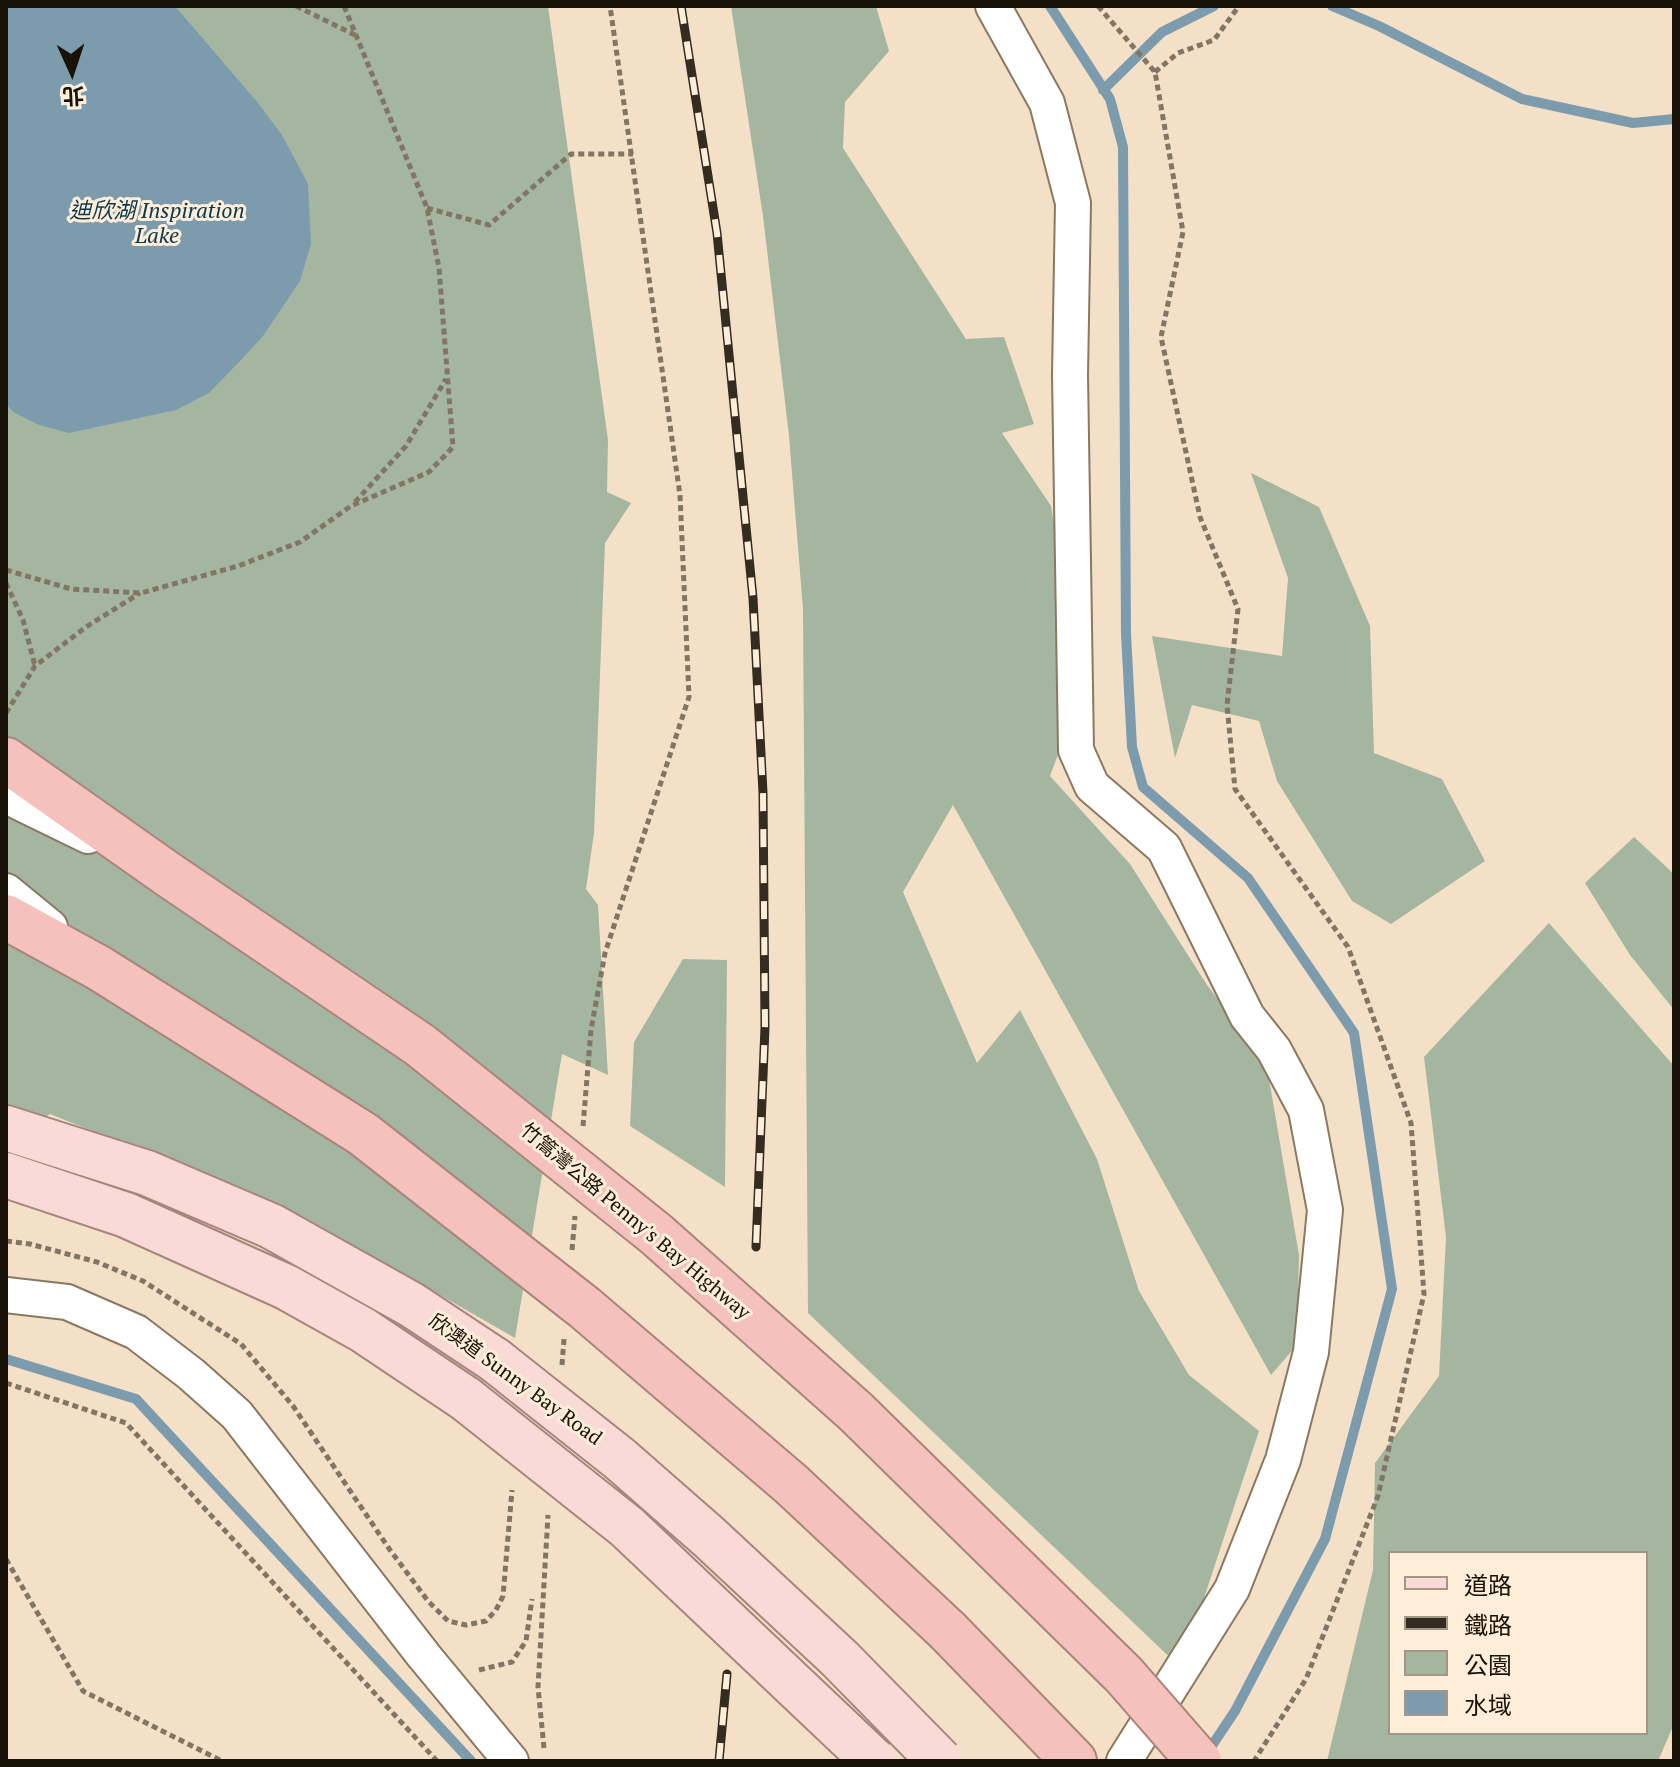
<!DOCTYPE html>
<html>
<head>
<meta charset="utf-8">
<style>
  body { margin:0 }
  #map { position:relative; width:1680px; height:1767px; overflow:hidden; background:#f4e0c7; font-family:"PT Serif","Noto Sans TC",serif }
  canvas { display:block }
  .frame { position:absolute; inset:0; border:8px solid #191209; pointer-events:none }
  .legend { position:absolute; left:1388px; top:1551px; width:260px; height:184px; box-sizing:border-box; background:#feeed9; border:2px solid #a29686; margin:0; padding:10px 14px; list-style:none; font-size:24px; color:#191209 }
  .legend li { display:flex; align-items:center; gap:16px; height:40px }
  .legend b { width:40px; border:2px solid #a29686 }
  .north { position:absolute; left:32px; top:32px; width:80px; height:80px; -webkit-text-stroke:6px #feeed9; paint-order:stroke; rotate:177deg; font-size:22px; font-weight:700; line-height:32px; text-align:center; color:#191209 }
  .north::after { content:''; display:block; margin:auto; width:28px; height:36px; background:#191209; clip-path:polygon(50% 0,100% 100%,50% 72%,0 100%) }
</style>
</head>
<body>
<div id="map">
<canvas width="1680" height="1767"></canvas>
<div class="frame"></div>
<ul class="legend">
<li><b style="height:10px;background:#f9dad7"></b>道路</li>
<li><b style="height:10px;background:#352c21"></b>鐵路</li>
<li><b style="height:22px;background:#a5b6a0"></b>公園</li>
<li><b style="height:22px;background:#7c9cae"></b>水域</li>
</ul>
<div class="north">北</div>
</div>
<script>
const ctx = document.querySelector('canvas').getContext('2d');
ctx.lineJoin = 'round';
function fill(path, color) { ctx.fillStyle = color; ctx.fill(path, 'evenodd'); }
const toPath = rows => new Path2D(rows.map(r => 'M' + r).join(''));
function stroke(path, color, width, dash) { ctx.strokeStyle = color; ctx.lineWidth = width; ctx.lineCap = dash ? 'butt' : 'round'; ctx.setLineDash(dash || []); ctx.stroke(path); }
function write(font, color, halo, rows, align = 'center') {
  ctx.font = font + ' "PT Serif","Noto Sans TC",serif'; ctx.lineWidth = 6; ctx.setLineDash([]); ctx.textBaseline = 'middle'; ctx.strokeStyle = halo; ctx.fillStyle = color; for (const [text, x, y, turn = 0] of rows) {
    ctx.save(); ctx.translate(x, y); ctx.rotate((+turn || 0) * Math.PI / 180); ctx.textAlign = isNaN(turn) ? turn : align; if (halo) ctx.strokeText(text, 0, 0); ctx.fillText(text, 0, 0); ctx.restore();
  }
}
fill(toPath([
  [6,6,548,6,608,440,607,492,631,503,605,543,594,833,586,889,598,905,608,1075,562,1054,515,1338,304,1217,50,1114,36,1123,6,1115],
  [731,6,876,6,889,51,845,102,843,148,966,339,1004,337,1034,424,1002,433,1051,506,1066,592,1067,730,1050,776,1130,864,1207,985,1266,1061,1299,1255,1297,1345,1271,1375,953,805,903,892,977,1063,1020,1010,1097,1159,1139,1291,1189,1375,1259,1431,1181,1668,808,1313,803,609,789,436,763,216],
  [1251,473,1319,507,1370,626,1374,753,1442,779,1485,861,1391,924,1352,901,1277,781,1259,721,1192,705,1175,758,1152,636,1282,656,1288,578],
  [1634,837,1674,874,1674,1010,1630,955,1585,883],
  [1549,923,1674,1066,1674,1724,1658,1761,1327,1761,1373,1570,1375,1463,1439,1376,1446,1237,1424,1057],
  [1390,1553,1646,1553,1646,1733,1390,1733],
  [683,959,727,960,725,1187,630,1126,634,1042]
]), '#a5b6a0');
fill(toPath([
  [6,6,175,6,258,103,282,135,308,184,311,244,300,281,263,336,240,361,209,393,176,410,69,433,39,425,13,412,6,403]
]), '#7c9cae');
stroke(toPath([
  [1050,6,1110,99,1123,147,1126,634,1132,747,1143,787,1248,878,1354,1033,1392,1289,1325,1539,1235,1711,1207,1753],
  [1332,6,1379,26,1522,99,1633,123,1674,119],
  [1103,90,1162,32,1214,6],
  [6,1359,136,1399,471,1761]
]), '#7c9cae', 10);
const minor = toPath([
  [993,6,1047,103,1073,203,1070,375,1076,750,1092,786,1164,848,1247,1016,1274,1050,1306,1110,1325,1210,1311,1352,1283,1460,1232,1589,1124,1761],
  [6,796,88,836],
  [6,891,50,927],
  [6,1295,67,1302,136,1332,191,1374,237,1415,424,1656,511,1761]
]);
const major = toPath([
  [6,1128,147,1173,271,1226,412,1305,495,1360],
  [6,1175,126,1215,286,1287,363,1330,466,1399]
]);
const highway = toPath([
  [6,760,169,875],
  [6,917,99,968],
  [948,1631,1074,1761]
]);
stroke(minor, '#8a7861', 38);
stroke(major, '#a8847d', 48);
stroke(highway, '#a8847d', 48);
stroke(toPath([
  [296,6,355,35],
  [1098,6,1155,72,1183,232,1161,337,1200,517,1238,609,1227,705,1235,789,1348,947,1411,1123,1424,1294,1378,1496,1306,1679,1254,1761],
  [1155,72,1178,53,1214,40,1239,6],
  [427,208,489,225,571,154,633,154],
  [355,502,406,446,446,379],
  [6,570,71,589,141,593,238,566,300,542,351,506,429,472,453,447,439,268,427,208,344,6],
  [6,583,23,620,35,666],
  [6,713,35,666,86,627,140,593],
  [583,1126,591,1030,605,953,689,697,680,495,610,6],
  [6,1241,30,1244,97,1262,143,1281,241,1344,293,1406,390,1550,428,1601,448,1621,466,1625,486,1621,496,1610,503,1596,512,1490],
  [572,1250,575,1216],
  [562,1365,564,1339],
  [6,1383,126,1423,437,1761],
  [6,1559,83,1691,222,1761],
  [479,1670,512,1662,526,1641,532,1599],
  [544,1748,538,1687,548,1515]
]), '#827564', 5, [6, 4]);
stroke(minor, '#fff', 34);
stroke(major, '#f9dad7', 44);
stroke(highway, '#f5c1bc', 44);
const rail = toPath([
  [681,6,717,233,753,598,763,793,765,1027,756,1247],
  [719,1761,727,1674]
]);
stroke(rail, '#352c21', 9);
stroke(rail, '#feeed9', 6, [18]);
const majorBridge = toPath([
  [495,1360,620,1459,709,1537,840,1659,940,1761],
  [466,1399,627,1527,874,1761]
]);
const highwayBridge = toPath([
  [169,875,420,1045,656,1234,856,1412,1124,1675,1199,1761],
  [99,968,363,1134,585,1308,791,1484,948,1631]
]);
stroke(majorBridge, '#a8847d', 48, []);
stroke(highwayBridge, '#a8847d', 48, []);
stroke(majorBridge, '#f9dad7', 44);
stroke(highwayBridge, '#f5c1bc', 44);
write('20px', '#191209', '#feeed9', [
  ["竹篙灣公路 Penny's Bay Highway",635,1222,40],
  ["欣澳道 Sunny Bay Road",515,1380,36]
]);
write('italic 22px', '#0a384d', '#feeed9', [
  ["迪欣湖 Inspiration",157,212],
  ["Lake",157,237]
]);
</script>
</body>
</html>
